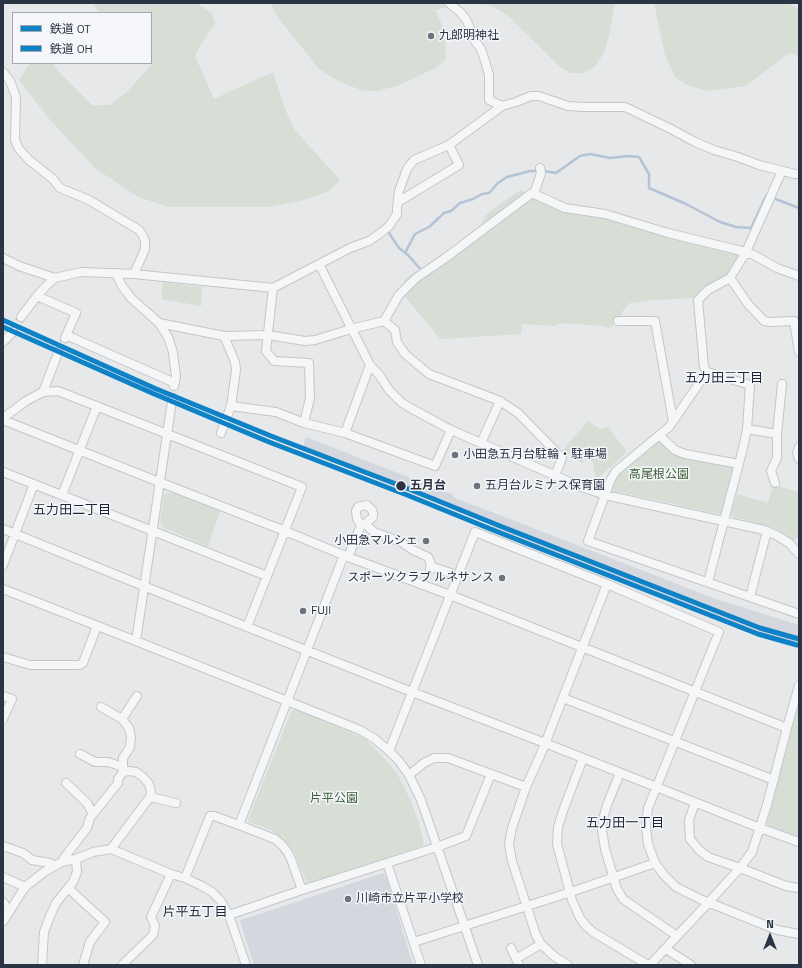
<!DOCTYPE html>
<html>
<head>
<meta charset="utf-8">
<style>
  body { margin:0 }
  #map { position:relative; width:802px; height:968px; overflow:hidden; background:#e6e8ea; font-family:"Titillium Web","Noto Sans JP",sans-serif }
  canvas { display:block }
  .frame { position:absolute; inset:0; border:4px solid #2b3445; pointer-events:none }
  .legend { position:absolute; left:12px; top:12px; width:140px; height:52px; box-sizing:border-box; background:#f4f6f9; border:1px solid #a4a8b1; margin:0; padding:5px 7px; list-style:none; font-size:12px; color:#2b3445 }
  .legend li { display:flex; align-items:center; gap:8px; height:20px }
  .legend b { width:20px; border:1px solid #a4a8b1 }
  .north { position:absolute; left:750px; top:916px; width:40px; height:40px; -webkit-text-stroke:3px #f4f6f9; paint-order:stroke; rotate:0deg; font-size:11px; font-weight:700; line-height:16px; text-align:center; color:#2b3445 }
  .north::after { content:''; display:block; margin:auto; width:14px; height:18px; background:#2b3445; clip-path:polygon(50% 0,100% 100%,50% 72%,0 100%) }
</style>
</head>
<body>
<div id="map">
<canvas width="802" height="968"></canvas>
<div class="frame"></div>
<ul class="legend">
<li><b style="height:5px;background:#0d82c7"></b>鉄道 OT</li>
<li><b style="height:5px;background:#0d82c7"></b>鉄道 OH</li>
</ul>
<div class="north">N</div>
</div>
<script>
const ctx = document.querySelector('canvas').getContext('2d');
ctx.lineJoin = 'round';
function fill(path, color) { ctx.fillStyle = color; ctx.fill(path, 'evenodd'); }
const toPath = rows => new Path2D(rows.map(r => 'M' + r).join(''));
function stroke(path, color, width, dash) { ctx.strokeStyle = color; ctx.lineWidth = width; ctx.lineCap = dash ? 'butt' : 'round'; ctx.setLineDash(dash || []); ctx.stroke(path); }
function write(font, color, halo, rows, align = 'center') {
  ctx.font = font + ' "Titillium Web","Noto Sans JP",sans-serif'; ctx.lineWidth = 3; ctx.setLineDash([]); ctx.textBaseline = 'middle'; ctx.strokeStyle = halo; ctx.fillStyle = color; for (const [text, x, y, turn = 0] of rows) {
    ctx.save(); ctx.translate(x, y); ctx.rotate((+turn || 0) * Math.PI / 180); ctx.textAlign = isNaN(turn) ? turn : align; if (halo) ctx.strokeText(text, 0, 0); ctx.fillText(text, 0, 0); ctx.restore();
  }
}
fill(toPath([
  [306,437,454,495,453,497,713,598,799,625,799,643,758,632,491,529,492,525,302,450],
  [383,873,387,879,413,965,254,965,240,922,241,920]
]), '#d4d7dd');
fill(toPath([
  [91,3,196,3,212,13,215,24,200,46,195,56,214,99,273,72,286,111,294,129,340,180,329,191,304,200,268,207,169,207,138,197,95,168,50,120,19,80,30,63,52,63,58,71,92,105,110,105,127,92,153,63,151,61,151,13,101,13],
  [270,3,465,3,435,10,444,29,446,59,437,67,400,85,377,91,364,91,340,82,319,69,280,20],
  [471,3,615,3,609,36,604,53,595,66,585,73,571,73,559,66,507,15,492,6],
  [654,3,787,3,799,9,799,58,790,52,746,86,707,91,685,84,675,77,665,55],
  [521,190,532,196,605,217,740,253,731,270,726,275,702,289,695,298,652,300,630,303,622,312,619,318,612,326,608,328,603,326,560,323,554,326,522,324,521,334,440,339,402,293,405,279,448,253,462,240,478,230,486,215,514,194],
  [162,282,202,287,201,306,162,299],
  [588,421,600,429,608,427,627,452,596,480,593,462,586,459,582,463,563,450],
  [656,442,660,442,673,454,680,457,732,467,734,470,722,513,719,514,614,491,612,488,615,480,619,473],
  [773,485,792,490,799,492,799,535,794,541,776,529,757,523,733,517,731,515,737,494,768,503],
  [172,492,220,511,208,547,162,527,160,522,164,495],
  [799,700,799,838,775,829,775,828,770,826,767,823],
  [295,709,323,720,365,739,381,755,397,773,410,799,419,823,424,843,422,846,309,883,306,881,294,851,273,831,249,822,248,820,291,712]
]), '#d6ded6');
stroke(toPath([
  [773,198,799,208],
  [389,233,399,248,408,255,422,271],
  [405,253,415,234,429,227,444,213,451,211,460,203,473,199,482,194,489,193,498,183,507,177,530,171,544,171,556,173,580,156,590,154,610,158,628,156,639,157,649,174,649,188,686,204,720,222,736,227,751,228,766,196,769,197]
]), '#b4c4d5', 2.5);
stroke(toPath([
  [13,332,21,317],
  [58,353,65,338],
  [172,401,174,386]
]), '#c1c4c9', 8, [8, 4]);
const minor = toPath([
  [449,3,461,13,467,21,475,41,481,49,485,61,489,75,489,100,502,106],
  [3,72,10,81,16,97,15,140,19,149,29,160,53,179,60,188,89,200,139,230,143,236,145,241,145,249,142,256,134,274],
  [782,171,746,252,730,278,748,304,764,321,770,322,794,321,799,352],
  [534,194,541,173,540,168],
  [398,202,459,165,449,145],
  [3,258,19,266,55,278],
  [319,264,370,365,380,376,389,390,402,403,416,411,451,430,579,486,605,495,764,530,776,535,789,543,799,554],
  [116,273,122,286,131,298,159,323,168,337,173,352,174,361,176,376,174,386],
  [273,288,266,351,274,361,309,363,310,398,304,423],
  [37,296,76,313,65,338],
  [21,317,37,296,47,285,55,278,81,272,134,274,273,288,350,248,369,241,382,232,389,226,397,214,397,208,399,191,407,169,414,160,449,145,502,106,516,102,531,96,539,96,568,106,584,107,625,107,671,129,695,142,714,150,738,157,759,165,795,174,799,174],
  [384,321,395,330,397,342,405,354,429,374,500,401,518,413,562,458,555,476],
  [618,321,655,321,673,421],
  [159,323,224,336,268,335,305,341,315,340,351,329,384,321,399,295,416,278,444,259,532,193,565,208,605,214,668,233,746,252,748,254,752,254,777,268,799,276],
  [66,335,175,383],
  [3,342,13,332],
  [707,372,669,427,616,471,611,479,588,541,799,614],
  [43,392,58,353],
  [231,406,276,412,304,423,345,433,435,466,451,430],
  [3,418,26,401,43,392,58,391,302,487,247,627],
  [3,420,154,480,285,531,348,557,450,595,787,728],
  [747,429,777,434],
  [221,433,231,406,236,370,235,362,224,336],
  [345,433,370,365],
  [659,435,675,450,685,454,739,464],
  [481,443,500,401],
  [799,447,797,453,799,459],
  [3,472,267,576],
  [775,483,771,471,777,458,777,434,782,384],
  [62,495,97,406],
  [367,505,372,510,373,513,373,517,365,524,361,525,357,519,356,511,358,507,362,506,367,505],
  [365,524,374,532,401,542,413,550,428,557,431,564,430,570],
  [3,529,151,589,412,692,545,743,760,828,799,842],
  [348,557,361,525],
  [3,565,34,484],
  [430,566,451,573],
  [708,582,743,448,747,429,750,385,707,372,704,367,698,300,708,290,730,278],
  [3,589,136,641,360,730,375,739,389,751,399,761,409,775,421,800,478,965],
  [750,597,767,531],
  [136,641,172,401],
  [3,657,30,665,79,665,83,663,97,626],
  [3,696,12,699,3,719],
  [563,698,774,780],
  [101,707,122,719,129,728,131,737,130,747,123,758,123,772],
  [122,719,137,696],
  [389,751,475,532,607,584,719,632,648,808,646,827,648,844,655,863,664,875,676,887,700,899,777,930,799,934],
  [80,754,95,762,108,762,123,767],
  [583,758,563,811,558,827,557,844,572,900,580,918,586,926,593,932,648,965],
  [620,773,607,805,603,819,602,830,605,849,617,889,623,899,677,936],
  [409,775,424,763,434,758,448,758,526,787],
  [66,783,87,803,93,814],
  [150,797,176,803],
  [695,803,689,820,690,839,699,850,708,857,740,868,786,886,799,888],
  [239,825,344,555],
  [3,846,12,849,23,853,32,860,50,863,55,866],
  [62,862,64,858,87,828,90,818,118,783,118,779,123,772,129,771,136,772,143,777,149,784,151,792,150,797,111,849],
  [387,863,421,965],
  [3,877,25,887],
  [185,878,210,816,214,816,239,825,275,839,283,846,288,853,291,859,302,890],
  [68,888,105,922,90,942,83,965],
  [3,902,9,911],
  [229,915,302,890,437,847,466,836,491,774],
  [3,922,11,909,25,887,44,872,62,862,76,859,93,852,111,849,171,874,185,878,200,885,212,892,220,900,229,915,246,965],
  [414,942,571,892,655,863],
  [511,948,519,965],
  [666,949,691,965],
  [516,959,541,944],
  [42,965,44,932,50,916,56,903,73,882,77,872,76,859],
  [122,965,153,935,155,926,151,917,171,874],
  [568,965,555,957,541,944,536,935,512,861,509,844,512,828,526,787,543,749,607,584],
  [650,965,709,902,740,868,752,852,767,805,787,728,799,685]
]);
stroke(minor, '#c4c6c8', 10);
stroke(minor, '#f5f6f7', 8);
stroke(toPath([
  [3,320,154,388,271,436,409,489,500,526,760,628,799,639]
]), '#0d82c7', 5);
stroke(toPath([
  [3,327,152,393,269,442,407,495,498,532,758,634,797,645]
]), '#0d82c7', 5);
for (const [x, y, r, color] of [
  [431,36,4,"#6c737f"],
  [455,455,4,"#6c737f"],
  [401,486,5.5,"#2b3445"],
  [477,486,4,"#6c737f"],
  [426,541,4,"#6c737f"],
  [502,578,4,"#6c737f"],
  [303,611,4,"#6c737f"],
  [348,899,4,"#6c737f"]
]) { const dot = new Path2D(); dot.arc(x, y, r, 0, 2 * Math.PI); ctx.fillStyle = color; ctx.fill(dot); stroke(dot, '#f4f6f9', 1.5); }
write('12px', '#2b3445', '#f4f6f9', [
  ["九郎明神社",439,36],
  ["小田急五月台駐輪・駐車場",463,455],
  ["五月台ルミナス保育園",485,486],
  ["小田急マルシェ",418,541,"right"],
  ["スポーツクラブ ルネサンス",494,578,"right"],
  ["FUJI",311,611],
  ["川崎市立片平小学校",356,899]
], 'left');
write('12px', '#3f6138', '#f4f6f9', [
  ["高尾根公園",659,475],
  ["片平公園",334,799]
]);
write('bold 12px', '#2b3445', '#f4f6f9', [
  ["五月台",410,486]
], 'left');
write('13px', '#1d2536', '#f4f6f9', [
  ["五力田三丁目",724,379],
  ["五力田二丁目",72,511],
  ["五力田一丁目",625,824],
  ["片平五丁目",195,913]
]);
</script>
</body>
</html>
